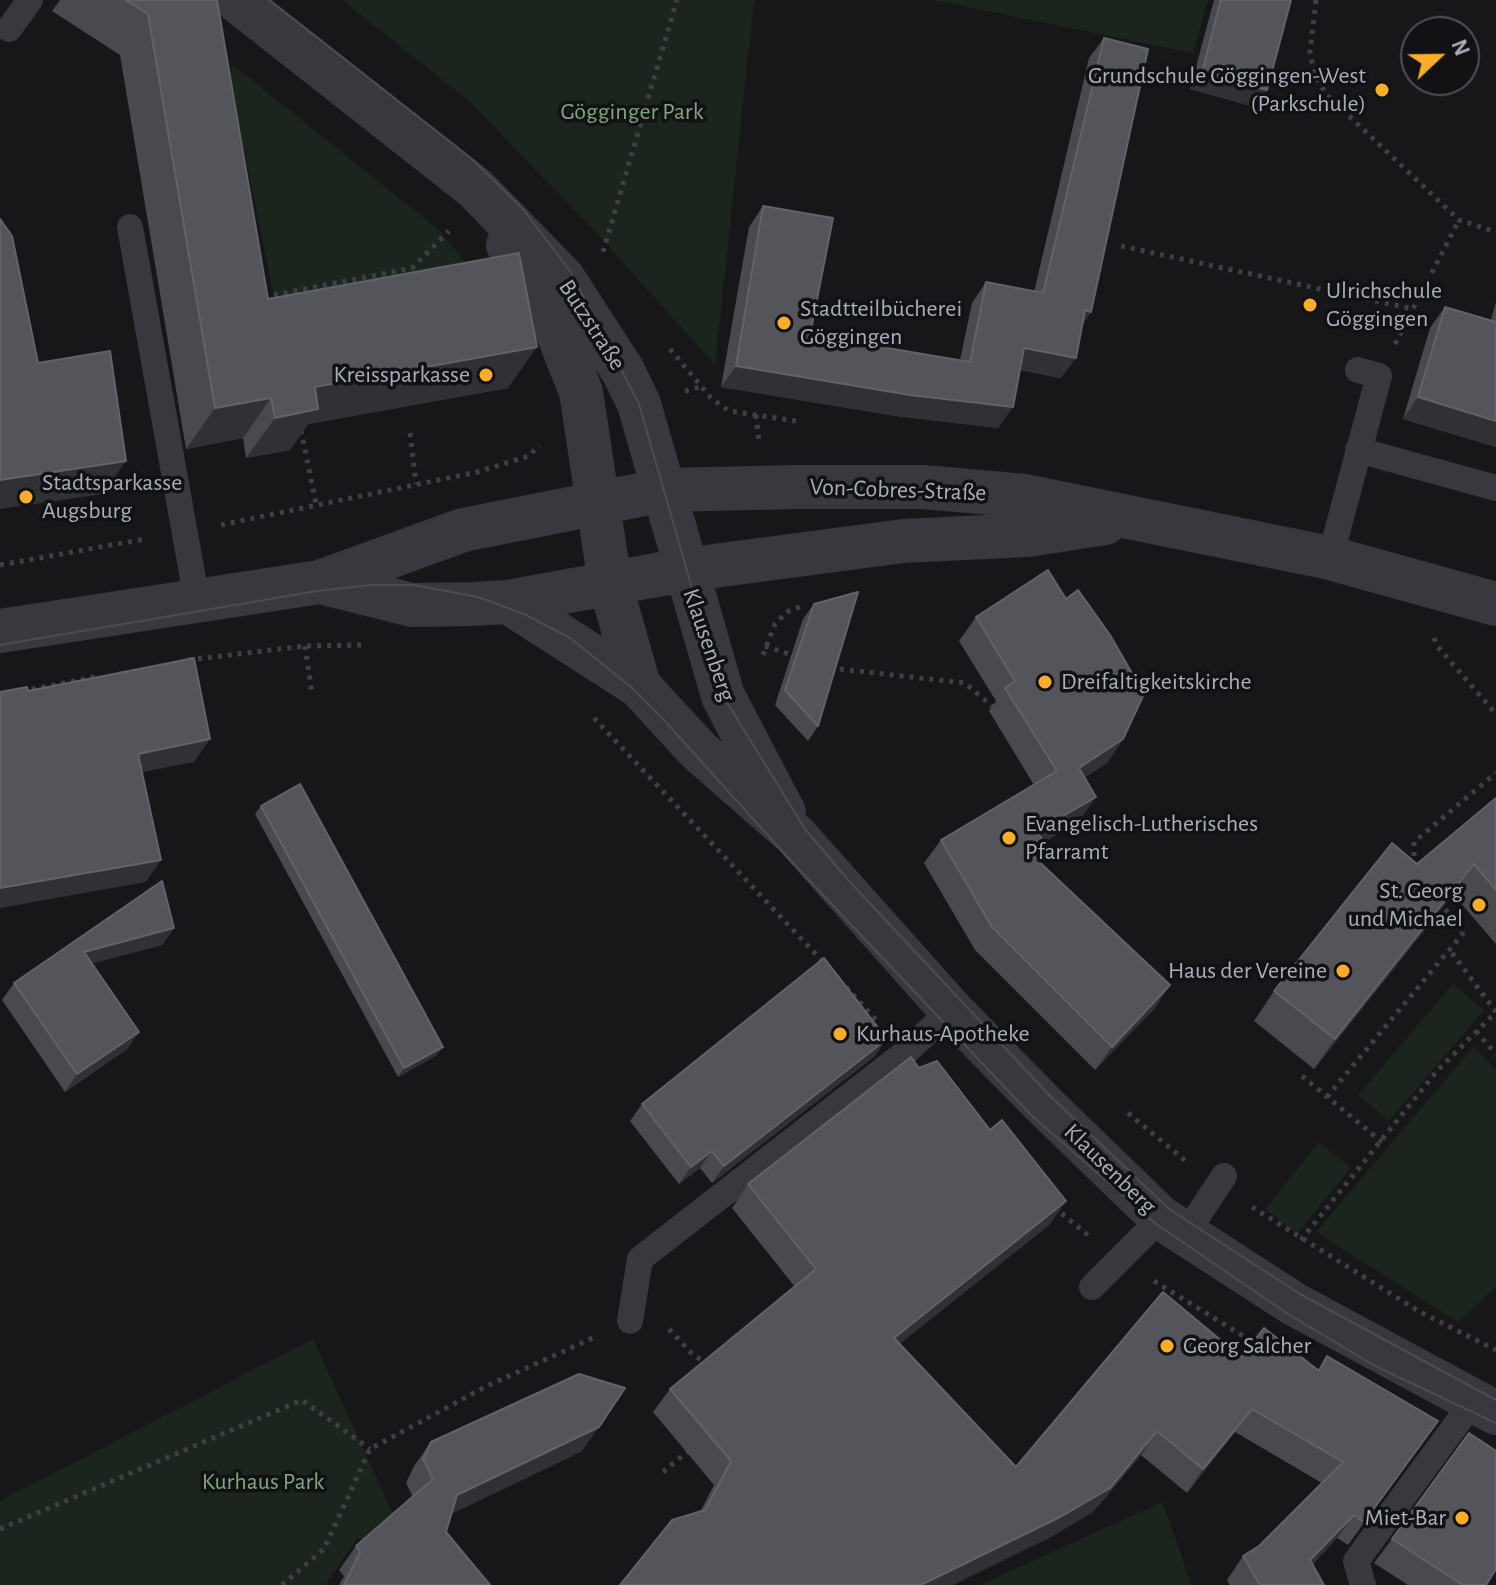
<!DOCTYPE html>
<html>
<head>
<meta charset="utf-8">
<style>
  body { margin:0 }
  #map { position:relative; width:1496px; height:1585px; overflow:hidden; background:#171719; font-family:"Alegreya Sans",sans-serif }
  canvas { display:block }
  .north { position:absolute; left:1400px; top:16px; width:80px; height:80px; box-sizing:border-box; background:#121214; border:2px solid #4e5156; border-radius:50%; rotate:68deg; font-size:22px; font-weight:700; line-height:32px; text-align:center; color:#a8afba }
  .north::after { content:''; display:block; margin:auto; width:28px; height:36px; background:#ffad29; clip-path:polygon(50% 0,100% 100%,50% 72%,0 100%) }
</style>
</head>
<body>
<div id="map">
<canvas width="1496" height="1585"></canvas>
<div class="north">N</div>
</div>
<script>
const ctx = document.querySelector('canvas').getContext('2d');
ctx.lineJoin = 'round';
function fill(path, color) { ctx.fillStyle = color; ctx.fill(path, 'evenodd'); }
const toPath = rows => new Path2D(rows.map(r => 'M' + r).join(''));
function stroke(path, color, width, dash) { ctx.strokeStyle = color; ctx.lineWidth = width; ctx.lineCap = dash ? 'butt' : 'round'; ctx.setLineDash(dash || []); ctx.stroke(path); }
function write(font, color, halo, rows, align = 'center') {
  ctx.font = font + ' "Alegreya Sans",sans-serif'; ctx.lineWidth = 7; ctx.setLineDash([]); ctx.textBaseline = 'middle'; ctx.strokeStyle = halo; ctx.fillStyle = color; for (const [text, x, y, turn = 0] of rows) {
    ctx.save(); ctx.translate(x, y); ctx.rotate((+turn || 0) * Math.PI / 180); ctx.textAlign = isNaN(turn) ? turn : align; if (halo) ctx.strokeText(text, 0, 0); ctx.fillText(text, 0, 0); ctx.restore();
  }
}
fill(toPath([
  [342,0,754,0,715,365,594,230,469,101],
  [933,0,1208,0,1193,53],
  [233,65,439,230,489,291,287,327,272,287,229,75],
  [1453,984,1484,1010,1389,1121,1358,1095],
  [1474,1046,1496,1071,1496,1287,1458,1322,1316,1232],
  [1319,1142,1351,1168,1297,1234,1265,1209],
  [313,1339,404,1538,357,1539,325,1585,0,1585,0,1501],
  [1162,1502,1192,1585,980,1585]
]), '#1c251d');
stroke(toPath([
  [1316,0,1310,52,1315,76,1327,95,1459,220,1496,232],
  [1121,246,1413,309],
  [603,252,677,0],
  [264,297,412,268,449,231],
  [1395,344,1459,220],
  [670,349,711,398,729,411,796,421],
  [685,391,704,386],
  [756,415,759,442],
  [301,430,316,504],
  [410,433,416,484],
  [221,525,477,472,529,456,539,445],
  [0,565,145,539],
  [1434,638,1438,647,1496,714],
  [305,646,312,694],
  [765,646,798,657],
  [763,655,775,624,787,612,802,606],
  [188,660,305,646,361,645],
  [830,668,965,683,994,708],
  [22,691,95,677],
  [594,718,825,964],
  [1414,866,1414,842,1496,773],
  [846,987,879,1023],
  [1476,1031,1496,1054],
  [1302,1076,1382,1142],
  [1327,1097,1464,932,1439,902],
  [1128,1113,1188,1163],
  [1054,1207,1090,1237],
  [1252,1207,1420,1312,1496,1350],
  [1301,1240,1437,1071,1496,1012,1449,949],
  [1154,1281,1258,1345],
  [669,1329,693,1355,709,1365],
  [663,1472,687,1452],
  [0,1529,302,1400,370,1449],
  [282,1585,324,1549,370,1449,487,1386,597,1336]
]), '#3e4046', 5, [4, 6]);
stroke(toPath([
  [9,29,30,0],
  [130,227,197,601],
  [1358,450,1496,488],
  [1330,558,1379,376,1358,370],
  [1185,1235,1224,1176],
  [1092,1287,1161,1218],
  [630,1321,640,1259,906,1052,951,1010],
  [1363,1585,1356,1561,1472,1403]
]), '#38393f', 26);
stroke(toPath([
  [236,0,475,188,563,278,623,371,639,404,723,696,784,813],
  [508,245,553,321,581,392,610,583,639,686],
  [320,582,412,605,471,604,508,602,684,570,903,541,1028,535,1105,523],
  [508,602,639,686,699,751,796,836,951,1010,1043,1104,1161,1218,1294,1304,1496,1413],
  [0,631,320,582,463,530,665,490,797,487,923,487,1025,496,1330,558,1496,604]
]), '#38393f', 44);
stroke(toPath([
  [269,0,472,159,523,209,570,271,639,404,723,696,805,829,849,881,1050,1096,1169,1209,1300,1294,1496,1400],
  [0,645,317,591,371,585,414,585,478,597,524,614,570,638,631,687,663,719,791,861,1032,1116,1156,1224,1288,1314,1375,1366,1496,1423]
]), '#4a4d54', 2);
fill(toPath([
  [60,0,217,0,268,299,508,388,308,424,290,450,246,458,243,438,186,449,120,55,52,11],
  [1214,0,1291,0,1267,90,1255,107,1190,89],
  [1104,38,1091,312,1082,325,1061,378,1020,370,998,428,896,416,721,387,749,227,763,206,810,335,960,360,972,303,986,282,1034,292,1089,58],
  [1496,302,1496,447,1403,419,1430,328,1445,307,1491,320],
  [814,604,818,726,808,741,775,705,803,619],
  [976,617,1123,739,1107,763,1085,777,1080,820,1044,842,1039,862,1170,985,1154,1009,1095,1070,975,950,924,863,941,840,1034,785,989,711,996,701,959,641],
  [1496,798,1496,944,1453,894,1314,1069,1254,1021,1274,991,1417,864],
  [261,806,437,1055,398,1077,255,814],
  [174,928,162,945,92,963,139,1032,127,1049,65,1092,2,1000,14,983],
  [875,1056,712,1183,700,1168,679,1184,630,1121,642,1104],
  [919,1068,990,1130,1066,1201,1049,1225,899,1344,1016,1467,1241,1357,1318,1370,1327,1356,1438,1421,1348,1545,1337,1538,1313,1564,1324,1585,1230,1585,1227,1580,1243,1556,1259,1546,1322,1483,1235,1432,1187,1493,1141,1455,1093,1512,1045,1540,700,1512,714,1485,653,1412,670,1389,795,1287,732,1208,748,1184],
  [431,1442,582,1451,451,1514,446,1532,490,1585,339,1585,344,1576,339,1570,356,1546,413,1497,406,1483,414,1466],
  [1392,1539,1486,1585,1408,1585,1374,1563]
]), '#484a4e');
fill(toPath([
  [1202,72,1267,90,1255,107,1190,89],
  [1085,310,1091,312,1077,332],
  [537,347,508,388,308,424,290,450,246,458,275,418,315,387],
  [1024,348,1076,358,1061,378,1009,368],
  [736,366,1013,407,998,428,896,416,721,387],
  [1418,397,1496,421,1496,447,1403,419],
  [271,398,243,438,186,449,215,408],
  [126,461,103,494,0,509,0,480],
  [210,739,194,762,122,776,138,754],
  [1123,739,1107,763,1063,791,1079,768],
  [1096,797,1080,820,1021,855,1037,831],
  [1048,849,1032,872,1034,857],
  [161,860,146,882,0,908,0,888],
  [1474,864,1453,894,1314,1069,1335,1039],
  [174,928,162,945,72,969,84,952],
  [1170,985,1154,1009,1095,1070,1112,1047],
  [139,1032,127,1049,65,1092,77,1074],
  [887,1039,875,1056,712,1183,724,1166],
  [443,1047,437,1055,398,1077,404,1068],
  [712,1151,700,1168,679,1184,691,1167],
  [1066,1201,1049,1225,877,1362,894,1338],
  [1252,1409,1235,1432,1187,1493,1203,1469],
  [599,1427,582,1451,440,1519,457,1495],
  [1157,1431,1141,1455,1093,1512,1045,1540,953,1585,921,1585],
  [1354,1515,1337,1538,1294,1584,1310,1560]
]), '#303134');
const building = toPath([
  [126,0,217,0,268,299,519,253,537,347,315,387,318,409,275,418,271,398,215,408,148,14,126,0],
  [1221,0,1291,0,1267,90,1202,72,1221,0],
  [1104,38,1148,49,1091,312,1085,310,1076,358,1024,348,1013,407,910,395,736,366,763,206,833,218,810,335,970,362,986,282,1043,293,1104,38],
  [0,219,12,236,38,363,110,351,126,461,0,480,0,219],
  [1445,307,1496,322,1496,421,1418,397,1445,307],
  [1048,570,1066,599,1078,590,1110,635,1144,694,1123,739,1079,768,1096,797,1037,831,1048,849,1034,857,1170,985,1112,1047,992,927,941,840,1057,771,1005,688,1015,681,976,617,1048,570],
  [858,592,818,726,785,690,814,604,858,592],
  [194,658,210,739,138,754,161,860,0,888,0,692,27,687,28,691,194,658],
  [300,784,443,1047,404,1068,261,806,300,784],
  [1496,798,1496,890,1474,864,1335,1039,1274,991,1392,843,1417,864,1496,798],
  [162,881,174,928,84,952,139,1032,77,1074,14,983,162,881],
  [824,958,887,1039,724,1166,712,1151,691,1167,642,1104,824,958],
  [911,1057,919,1068,937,1061,990,1130,1002,1120,1066,1201,894,1338,1016,1467,1163,1292,1241,1357,1264,1328,1319,1371,1327,1356,1438,1421,1364,1522,1354,1515,1310,1560,1324,1585,1260,1585,1243,1556,1259,1546,1343,1462,1252,1409,1203,1469,1157,1431,1110,1488,1062,1516,921,1585,620,1585,672,1520,705,1510,731,1461,670,1389,816,1269,748,1184,911,1057],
  [579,1374,625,1388,599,1427,457,1495,446,1532,490,1585,344,1585,360,1552,356,1546,433,1479,423,1459,431,1442,579,1374],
  [1469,1433,1496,1451,1496,1569,1486,1585,1463,1585,1392,1539,1469,1433]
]);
fill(building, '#53555a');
stroke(building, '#606369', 2);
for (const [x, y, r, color] of [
  [1382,90,8,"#ffad29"],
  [1310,305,8,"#ffad29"],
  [784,323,8,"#ffad29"],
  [486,375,8,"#ffad29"],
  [26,497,8,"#ffad29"],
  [1045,682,8,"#ffad29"],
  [1009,838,8,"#ffad29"],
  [1479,905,8,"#ffad29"],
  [1343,971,8,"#ffad29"],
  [840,1034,8,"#ffad29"],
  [1167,1346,8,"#ffad29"],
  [1462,1518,8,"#ffad29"]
]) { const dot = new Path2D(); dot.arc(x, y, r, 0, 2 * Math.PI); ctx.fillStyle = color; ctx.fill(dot); stroke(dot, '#121214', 3); }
write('24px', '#a8afba', '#121214', [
  ["Grundschule Göggingen-West",1366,76,"right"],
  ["(Parkschule)",1366,104,"right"],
  ["Ulrichschule",1326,291],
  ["Göggingen",1326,319],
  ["Stadtteilbücherei",800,309],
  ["Göggingen",800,337],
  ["Kreissparkasse",470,375,"right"],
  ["Stadtsparkasse",42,483],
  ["Augsburg",42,511],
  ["Dreifaltigkeitskirche",1061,682],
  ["Evangelisch-Lutherisches",1025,824],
  ["Pfarramt",1025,852],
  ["St. Georg",1463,891,"right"],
  ["und Michael",1463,919,"right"],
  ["Haus der Vereine",1327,971,"right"],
  ["Kurhaus-Apotheke",856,1034],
  ["Georg Salcher",1183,1346],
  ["Miet-Bar",1446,1518,"right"]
], 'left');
write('24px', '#7ea77e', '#121214', [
  ["Gögginger Park",632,112],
  ["Kurhaus Park",263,1482]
]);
write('24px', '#a8afba', '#121214', [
  ["Butzstraße",592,325,57],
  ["Von-Cobres-Straße",898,490,2],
  ["Klausenberg",709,645,71],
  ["Klausenberg",1110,1169,44]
]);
</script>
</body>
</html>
